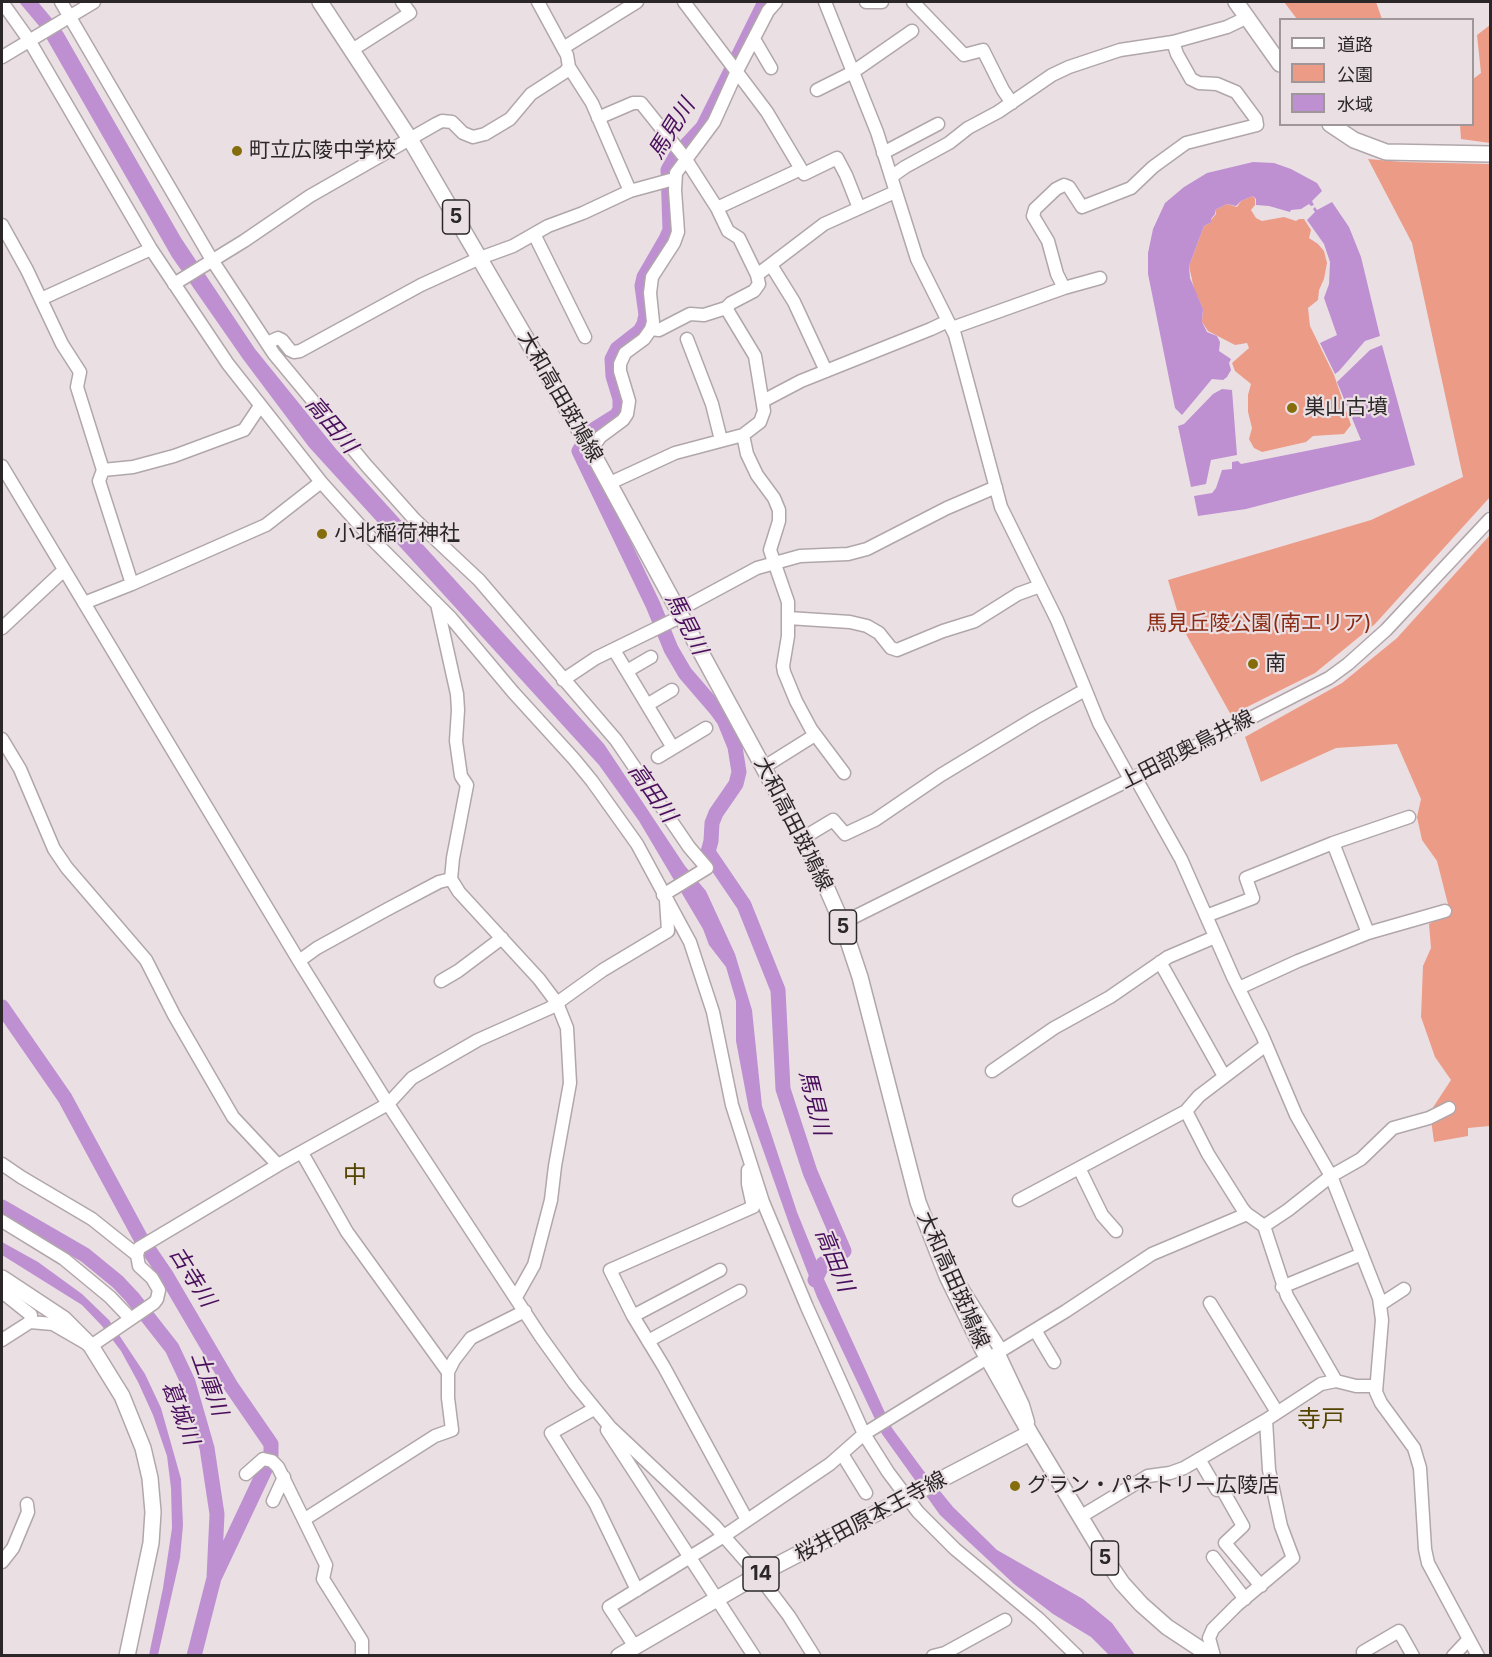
<!DOCTYPE html>
<html>
<head>
<meta charset="utf-8">
<style>
  body { margin:0 }
  #map { position:relative; width:1492px; height:1657px; overflow:hidden; background:#eae0e4; font-family:Inter,"Noto Sans JP",sans-serif }
  canvas { display:block }
  .frame { position:absolute; inset:0; border:3px solid #2b2728; pointer-events:none }
  .legend { position:absolute; left:1279px; top:18px; width:195px; height:108px; box-sizing:border-box; background:#eae0e4; border:2px solid #9e9699; margin:0; padding:8px 10px; list-style:none; font-size:18px; color:#2b2728 }
  .legend li { display:flex; align-items:center; gap:12px; height:30px }
  .legend b { width:30px; border:2px solid #9e9699 }
</style>
</head>
<body>
<div id="map">
<canvas width="1492" height="1657"></canvas>
<div class="frame"></div>
<ul class="legend">
<li><b style="height:8px;background:#fff"></b>道路</li>
<li><b style="height:16px;background:#ec9b87"></b>公園</li>
<li><b style="height:16px;background:#be90d1"></b>水域</li>
</ul>
</div>
<script>
const ctx = document.querySelector('canvas').getContext('2d');
ctx.lineJoin = 'round';
function fill(path, color) { ctx.fillStyle = color; ctx.fill(path, 'evenodd'); }
const toPath = rows => new Path2D(rows.map(r => 'M' + r).join(''));
function stroke(path, color, width, dash) { ctx.strokeStyle = color; ctx.lineWidth = width; ctx.lineCap = dash ? 'butt' : 'round'; ctx.setLineDash(dash || []); ctx.stroke(path); }
function write(font, color, halo, rows, align = 'center') {
  ctx.font = font + ' Inter,"Noto Sans JP",sans-serif'; ctx.lineWidth = 4.5; ctx.setLineDash([]); ctx.textBaseline = 'middle'; ctx.strokeStyle = halo; ctx.fillStyle = color; for (const [text, x, y, turn = 0] of rows) {
    ctx.save(); ctx.translate(x, y); ctx.rotate((+turn || 0) * Math.PI / 180); ctx.textAlign = isNaN(turn) ? turn : align; if (halo) ctx.strokeText(text, 0, 0); ctx.fillText(text, 0, 0); ctx.restore();
  }
}
fill(toPath([
  [1284,2,1376,2,1382,19,1297,19],
  [1490,25,1490,143,1461,139,1460,125,1472,124,1473,79,1481,73,1477,35],
  [1368,159,1403,162,1490,164,1490,497,1375,624,1315,673,1231,715,1182,627,1168,580,1371,520,1463,477,1412,243],
  [1253,196,1255,199,1255,205,1251,210,1256,218,1262,221,1284,217,1296,221,1299,219,1304,219,1311,230,1309,238,1318,244,1324,251,1327,263,1324,279,1319,290,1318,300,1308,308,1310,326,1334,375,1351,425,1344,434,1313,436,1306,442,1262,452,1254,448,1249,439,1252,428,1248,412,1248,395,1251,384,1235,371,1232,363,1249,348,1247,343,1235,345,1208,331,1202,322,1203,309,1194,289,1189,266,1204,226,1212,222,1211,220,1216,214,1215,210,1227,204,1237,207,1241,201],
  [1490,535,1490,1126,1468,1128,1468,1136,1434,1142,1430,1112,1451,1080,1435,1057,1421,1017,1423,966,1431,948,1429,924,1450,912,1437,861,1422,840,1417,817,1421,799,1397,744,1336,748,1261,782,1245,737,1342,683,1397,638]
]), '#ec9b87');
fill(toPath([
  [19,2,38,2,63,32,181,238,255,349,336,449,604,744,685,866,706,891,735,954,752,1010,762,1106,797,1212,824,1279,892,1428,923,1470,953,1507,997,1550,1083,1599,1112,1623,1135,1655,1109,1655,1091,1637,1053,1614,1014,1584,940,1515,882,1434,817,1297,792,1232,749,1110,736,1041,736,1001,726,967,709,945,703,929,639,821,599,765,309,447,243,359,172,257,40,27],
  [1253,162,1274,163,1291,169,1317,183,1322,191,1312,201,1314,205,1311,206,1309,204,1301,209,1291,210,1290,212,1269,206,1256,205,1256,199,1253,196,1241,201,1236,206,1227,204,1215,210,1215,214,1211,219,1212,222,1204,226,1189,266,1190,278,1203,309,1202,322,1207,332,1217,336,1220,342,1219,351,1231,359,1229,363,1231,370,1227,377,1223,380,1212,379,1182,415,1175,408,1148,274,1148,253,1153,229,1165,203,1184,187,1207,173],
  [1332,202,1349,227,1361,257,1380,336,1365,341,1339,371,1335,374,1320,343,1337,335,1324,298,1329,284,1330,262,1324,244,1307,220,1315,212,1313,209,1315,207,1317,210],
  [1382,345,1415,465,1246,509,1198,516,1194,496,1212,493,1216,488,1222,470,1232,469,1232,462,1238,461,1241,464,1361,440,1337,382,1370,350],
  [1222,389,1232,390,1237,455,1211,460,1206,484,1191,487,1178,426,1184,424,1213,394],
  [2,1242,38,1262,82,1294,109,1320,145,1374,161,1408,181,1479,183,1525,180,1558,158,1655,149,1655,163,1588,172,1528,171,1488,167,1456,153,1415,138,1382,121,1351,102,1326,82,1305,2,1255]
]), '#be90d1');
stroke(toPath([
  [765,2,703,127,676,156,668,170,670,230,666,239,644,277,642,286,646,315,644,324,640,331,617,349,612,359,613,376,620,399,620,409,617,415,593,430,579,451,653,605,671,649,685,673,716,709,724,720,735,747,739,772,736,784,716,813,712,823,711,841,708,852,744,905,778,990,783,1089,810,1172,844,1251,823,1264,815,1280],
  [2,1007,65,1098,140,1237,166,1275,231,1386,271,1444,271,1457,214,1578],
  [2,1207,85,1255,118,1282,132,1297,172,1348,188,1382,207,1448,217,1514,214,1578,194,1656]
]), '#be90d1', 15);
const minor = toPath([
  [2,2,29,40,151,249,228,364,321,482,373,540,451,618,513,692,574,759,592,781,637,844,690,942,713,1012,732,1105,763,1202,807,1307,864,1434,888,1472,918,1512,955,1549,1039,1619,1077,1656],
  [61,2,212,260,274,354,366,465,415,520,479,580,616,740,689,847,707,868,663,895],
  [538,2,563,48],
  [684,2,767,112,804,174,837,158,846,175,859,208],
  [825,2,877,132,917,259,955,335,1001,507,1057,620,1099,723,1130,779],
  [866,2,882,2],
  [913,2,964,55,983,50,1003,90,1012,103],
  [754,39,771,68],
  [352,50,410,13,402,2],
  [2,57,94,2],
  [569,67,592,103,630,191],
  [817,90,853,72,912,31],
  [598,118,633,103,641,103,685,158,717,208,728,231,739,238,757,275,759,284,754,291,731,303,726,308,755,356,764,411,760,422,743,435,675,453,610,483],
  [883,153,938,124],
  [891,177,905,167,949,143,968,128,998,112,1052,75,1069,67,1120,50,1173,42,1227,27,1248,17],
  [717,208,801,169],
  [2,225,27,270,62,344,80,372,77,387,103,470,99,481,132,584],
  [534,234,585,337],
  [771,265,794,302,826,371],
  [757,275,824,224,895,192],
  [174,284,244,241,310,196,436,124,442,121,452,122,463,133,473,137,485,134,510,119,531,94,565,72,569,67,567,55,563,48,637,2],
  [1064,288,1057,274,1048,241,1033,216,1035,209,1056,189,1064,185,1069,187,1082,207,1131,188,1153,167,1186,143,1257,125,1256,119,1236,92,1217,84,1199,83,1191,79,1177,54,1173,42],
  [41,299,151,249],
  [952,328,1064,288,1100,278],
  [651,329,659,330,690,314,704,315,726,308],
  [687,339,712,404,721,440],
  [267,343,278,338,282,340,290,350,294,352,300,351,421,285,480,258,513,246,548,226,583,213,630,191,674,179],
  [763,401,801,381,931,329,948,321],
  [743,435,747,454,757,475,774,498,779,510,779,521,770,550,788,602,788,636,783,666,784,672,796,701,811,729,844,773],
  [591,450,600,437,623,420,627,414,629,401,620,371,620,364,625,353,644,339,651,329,653,322,650,293,652,277,674,243,678,232,675,190,676,173,714,122,737,71,768,11,776,2],
  [2,466,299,961,388,1104,541,1337,574,1383,610,1427,714,1525,758,1575,789,1616,814,1656],
  [103,470,133,467,174,456,244,430,260,406],
  [84,603,132,584,266,525,321,482],
  [437,604,457,694,458,710,456,741,461,776,467,785,453,858,451,879,459,892,539,979,557,1003,567,1028,570,1083,555,1166,551,1200,534,1265,516,1297],
  [679,610,757,568,800,556,848,554,867,549,947,508,996,487],
  [788,618,850,622,867,626,879,633,891,648,897,650,943,631,975,621,1018,594,1040,586],
  [2,628,64,570],
  [614,650,673,748],
  [627,671,651,657],
  [563,680,596,658,682,616],
  [647,705,672,690],
  [2,739,20,769,54,849,67,868,146,960,174,1015,233,1117,278,1165],
  [658,757,706,728],
  [764,767,815,735],
  [1135,777,1181,859,1233,977,1262,1035,1296,1115,1331,1176,1379,1298,1382,1320,1376,1392,1381,1403,1414,1448,1420,1468,1425,1549,1428,1563,1478,1656],
  [803,838,833,820,845,834,875,820,941,775,1035,718,1085,690],
  [1333,843,1368,933],
  [1206,916,1253,898,1246,878,1333,843,1409,817],
  [842,923,1135,777,1329,678,1348,664,1386,630,1490,519],
  [299,961,317,948,386,910,439,882,451,879],
  [1160,962,1224,1076],
  [441,981,458,971,502,938],
  [1239,988,1298,961,1368,933,1445,911],
  [992,1071,1054,1028,1110,997,1168,957,1215,937],
  [1186,1111,1208,1154,1242,1208,1247,1214,1264,1226,1287,1296,1336,1381],
  [302,1153,347,1232,448,1372],
  [2,1164,21,1177,92,1219,137,1255],
  [1079,1168,1102,1215,1116,1231],
  [1019,1200,1186,1111,1199,1096,1266,1045],
  [2,1221,64,1259,110,1297,130,1318],
  [1264,1226,1288,1210,1331,1176,1361,1159,1393,1128,1429,1118,1449,1108],
  [950,1269,1001,1350],
  [1282,1287,1362,1254],
  [2,1292,31,1315,30,1322],
  [1210,1303,1277,1412],
  [1381,1304,1404,1289],
  [633,1316,720,1270],
  [1035,1330,1054,1362],
  [2,1340,30,1322,53,1324,91,1346,154,1303,157,1299,159,1290,152,1278,139,1266,137,1255,139,1248,278,1165,388,1104,412,1078,478,1040,550,1008,603,970,668,931,666,900],
  [648,1341,740,1291],
  [998,1352,1023,1405,1028,1422],
  [994,1355,1066,1311,1152,1254,1247,1214],
  [594,1409,551,1433,595,1503,637,1590],
  [607,1430,754,1656],
  [842,1454,866,1493],
  [1199,1459,1217,1490,1221,1487,1243,1526,1225,1543,1261,1586],
  [246,1474,263,1459,272,1461,278,1467,326,1565,323,1579,362,1641,362,1656],
  [273,1501,284,1477],
  [1080,1517,1148,1476,1170,1473,1184,1468,1266,1420,1321,1384,1336,1381,1356,1386,1376,1386],
  [305,1519,435,1436,452,1430,448,1398,448,1372,454,1360,471,1338,525,1311],
  [747,1520,664,1367,633,1316,610,1270,753,1207,748,1184,748,1170],
  [1213,1557,1245,1599],
  [2,1562,13,1548,28,1512,27,1504],
  [635,1647,609,1607,724,1536,830,1464,864,1434,979,1363],
  [1363,1652,1399,1631,1413,1656],
  [933,1656,945,1653,1005,1620],
  [1214,1656,1209,1638,1213,1629,1237,1605,1293,1558,1281,1526,1269,1470,1266,1420],
  [1453,1656,1469,1639]
]);
const major = toPath([
  [320,2,410,139,591,450,817,866,842,923,860,977,918,1202,947,1276,982,1348,1030,1433,1107,1561,1122,1583,1141,1604,1167,1627,1211,1656],
  [1236,2,1280,64],
  [1330,124,1354,140,1386,152,1490,154],
  [2,1278,64,1319,91,1346,122,1396,143,1448,150,1478,153,1512,151,1543,127,1656],
  [619,1656,758,1575,1030,1433]
]);
stroke(minor, '#b1a7aa', 15);
stroke(major, '#b1a7aa', 18);
stroke(minor, '#fff', 12);
stroke(major, '#fff', 15);
for (const [x, y, r, color] of [
  [237,151,6,"#856d0b"],
  [1292,408,6,"#856d0b"],
  [322,534,6,"#856d0b"],
  [1253,664,6,"#856d0b"],
  [1015,1486,6,"#856d0b"]
]) { const dot = new Path2D(); dot.arc(x, y, r, 0, 2 * Math.PI); ctx.fillStyle = color; ctx.fill(dot); stroke(dot, '#eae0e4', 2); }
for (const [x, y, w] of [
  [456,217,27],
  [843,927,27],
  [1105,1558,27],
  [761,1574,36]
]) { const box = new Path2D(); box.roundRect(x - w / 2, y - 17, w, 34, 4.5); ctx.fillStyle = '#eae0e4'; ctx.fill(box); stroke(box, '#2b2728', 1.5); }
write('bold 20px', '#2b2728', null, [
  ["5",456,217],
  ["5",843,927],
  ["5",1105,1558],
  ["14",761,1574]
]);
write('21px', '#2b2728', '#eae0e4', [
  ["町立広陵中学校",249,151],
  ["巣山古墳",1304,408],
  ["小北稲荷神社",334,534],
  ["南",1265,664],
  ["グラン・パネトリー広陵店",1027,1486]
], 'left');
write('21px', '#2b2728', '#eae0e4', [
  ["大和高田斑鳩線",560,397,60],
  ["上田部奥鳥井線",1187,750,-27],
  ["大和高田斑鳩線",793,824,63],
  ["大和高田斑鳩線",953,1280,66],
  ["桜井田原本王寺線",871,1517,-28]
]);
write('21px', '#8a2a13', '#eae0e4', [
  ["馬見丘陵公園(南エリア)",1259,624]
]);
write('italic 22px', '#4a0e5d', '#eae0e4', [
  ["馬見川",672,129,-58],
  ["高田川",331,425,50],
  ["馬見川",686,624,63],
  ["高田川",652,793,55],
  ["馬見川",814,1103,76],
  ["高田川",834,1260,68],
  ["古寺川",192,1277,58],
  ["土庫川",209,1384,70],
  ["葛城川",180,1413,69]
]);
write('24px', '#544400', '#eae0e4', [
  ["中",355,1176],
  ["寺戸",1321,1420]
]);
</script>
</body>
</html>
